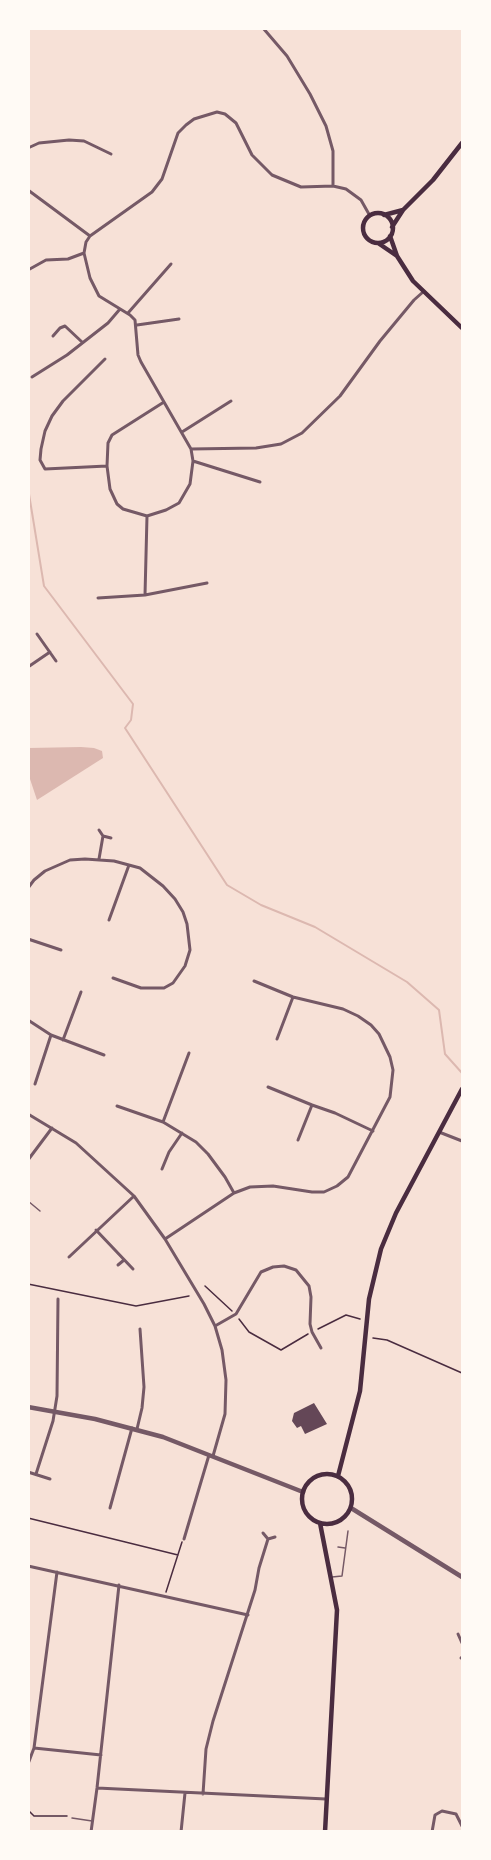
<!DOCTYPE html>
<html>
<head>
<meta charset="utf-8">
<style>
  body { margin:0 }
  #map { position:relative; width:491px; height:1860px; overflow:hidden; background:#f7e1d7; font-family:"DM Sans",sans-serif }
  canvas { display:block }
  .frame { position:absolute; inset:0; border:30px solid #fffaf5; pointer-events:none }
</style>
</head>
<body>
<div id="map">
<canvas width="491" height="1860"></canvas>
<div class="frame"></div>
</div>
<script>
const ctx = document.querySelector('canvas').getContext('2d');
ctx.lineJoin = 'round';
function fill(path, color) { ctx.fillStyle = color; ctx.fill(path, 'evenodd'); }
const toPath = rows => new Path2D(rows.map(r => 'M' + r).join(''));
function stroke(path, color, width, dash) { ctx.strokeStyle = color; ctx.lineWidth = width; ctx.lineCap = dash ? 'butt' : 'round'; ctx.setLineDash(dash || []); ctx.stroke(path); }
fill(toPath([
  [81,747,94,748,102,751,103,758,37,800,29,776,29,748]
]), '#dcb8b0');
stroke(toPath([
  [28,488,44,586,133,704,131,720,125,728,227,885,261,905,315,927,407,982,439,1010,445,1054,462,1073]
]), '#dcb8b0', 2);
fill(toPath([
  [314,1403,327,1424,305,1434,301,1426,297,1428,292,1421,294,1413]
]), '#644757');
stroke(toPath([
  [28,1284,136,1306,189,1296],
  [205,1286,232,1311],
  [239,1319,249,1332,281,1350,308,1334],
  [318,1329,346,1315,360,1319],
  [373,1338,387,1340,462,1373],
  [28,1518,178,1555],
  [166,1592,182,1542],
  [28,1810,34,1816,67,1816]
]), '#4a2c40', 1.5);
stroke(toPath([
  [28,1201,40,1211],
  [338,1547,345,1548],
  [332,1577,342,1576,348,1531],
  [72,1818,92,1821]
]), '#755966', 1.5);
stroke(toPath([
  [263,28,287,56,310,94,326,126,333,151,333,186],
  [28,148,39,143,69,140,84,141,111,154],
  [28,190,90,236],
  [370,216,361,200,346,189,333,186,301,187,272,175,252,155,236,123,225,114,217,112,194,119,186,125,178,133,162,179,152,192,90,236,86,242,84,253,90,278,99,296,130,315,135,320,138,355,141,362,191,449,256,448,281,444,302,433,340,396,380,341,414,300,423,292],
  [28,270,46,260,68,259,84,253],
  [128,313,171,264],
  [137,325,179,319],
  [53,336,60,328,65,326,82,342],
  [105,359,63,401,52,416,45,431,41,449,40,460,45,469,107,466,108,443,112,435,164,402],
  [32,377,67,355,108,323,120,309],
  [182,432,231,401],
  [191,449,193,461,260,482],
  [107,466,110,489,117,504,123,509,147,516,166,510,179,503,190,484,193,461],
  [145,595,147,516],
  [98,598,145,595,207,583],
  [37,634,56,661],
  [28,667,50,652],
  [99,830,103,836,99,859],
  [103,836,111,838],
  [28,888,34,880,45,871,70,860,85,859,114,861,140,868,163,886,175,899,183,912,187,924,190,950,185,966,173,983,164,988,141,988,113,978],
  [109,920,129,865],
  [28,939,61,950],
  [28,1020,51,1035,104,1055],
  [277,1039,293,997],
  [63,1040,81,992],
  [189,1053,163,1122,196,1142,208,1154,225,1177,234,1193],
  [35,1084,51,1035],
  [268,1087,312,1105],
  [117,1106,163,1122],
  [28,1114,76,1143,134,1196,165,1239,204,1304,215,1326,222,1350,226,1380,225,1414,213,1456],
  [439,1132,462,1141],
  [298,1140,312,1105,335,1113,373,1131],
  [28,1160,52,1128],
  [162,1169,169,1152,182,1133],
  [96,1230,133,1269],
  [165,1239,234,1193,250,1187,273,1186,312,1192,324,1192,337,1186,348,1177,390,1097,393,1070,390,1057,379,1034,371,1025,358,1016,343,1009,293,997,254,981],
  [69,1257,134,1196],
  [118,1265,124,1260],
  [215,1326,236,1314,261,1272,273,1267,284,1266,296,1270,309,1286,311,1297,310,1324,312,1332,321,1348],
  [137,1429,142,1408,144,1387,140,1329],
  [28,1472,50,1479],
  [36,1474,53,1421,57,1396,58,1299],
  [110,1508,132,1428],
  [184,1539,209,1455],
  [268,1539,275,1537],
  [28,1566,248,1615],
  [458,1634,462,1643],
  [461,1658,462,1657],
  [34,1748,101,1755],
  [28,1764,34,1748,57,1572],
  [97,1788,326,1799],
  [203,1794,206,1749,213,1721,255,1590,259,1568,268,1539,263,1533],
  [91,1832,97,1788,119,1585],
  [181,1832,185,1793],
  [432,1832,435,1815,442,1811,456,1814,462,1826]
]), '#755966', 3);
stroke(toPath([
  [28,1407,95,1419,163,1437,303,1492],
  [351,1508,462,1577]
]), '#755966', 4.5);
stroke(toPath([
  '363 228a15 15 0 1 1 30 0a15 15 0 1 1-30 0Z',
  [384,215,403,210],
  [392,227,403,210,433,180,462,143],
  [390,236,397,256,413,281,462,328],
  [378,243,397,256],
  '302 1499a25 25 0 1 1 50 0a25 25 0 1 1-50 0Z',
  [338,1476,360,1391,369,1299,381,1249,396,1213,462,1089],
  [320,1523,337,1610,325,1832]
]), '#4a2c40', 4.5);
</script>
</body>
</html>
